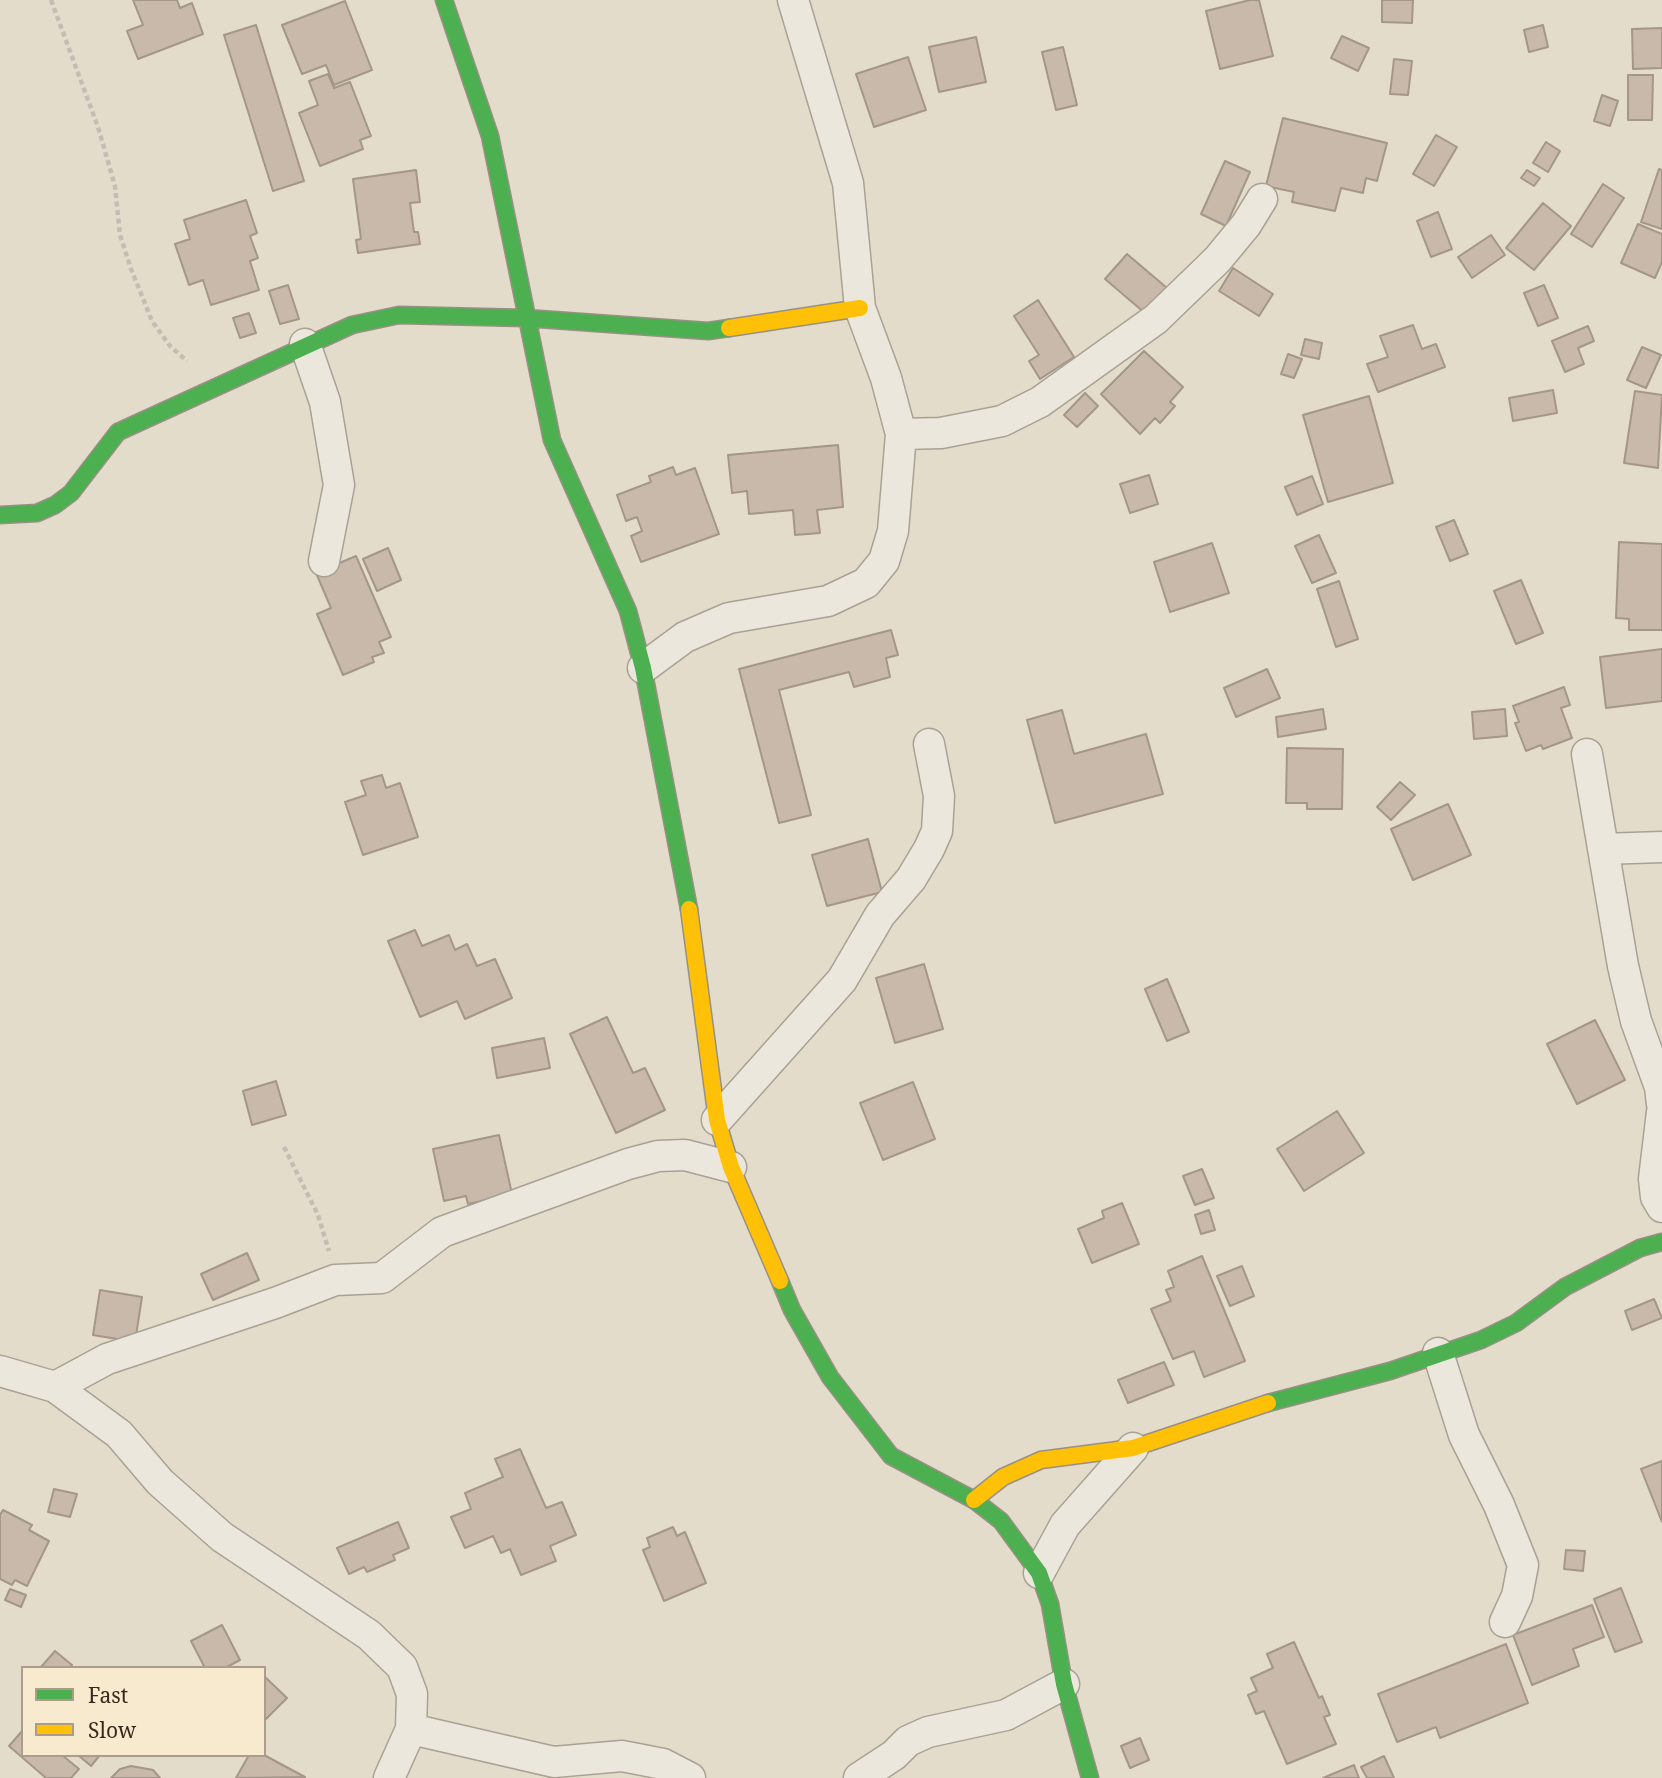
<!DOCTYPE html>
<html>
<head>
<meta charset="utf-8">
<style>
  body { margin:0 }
  #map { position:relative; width:1662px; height:1778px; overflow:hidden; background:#e4dcca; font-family:"Noto Serif",serif }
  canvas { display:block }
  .legend { position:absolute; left:21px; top:1666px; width:245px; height:91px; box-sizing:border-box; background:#f7eacf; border:2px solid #ab9d87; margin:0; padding:9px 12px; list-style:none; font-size:21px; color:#38291c }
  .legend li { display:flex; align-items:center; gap:14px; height:35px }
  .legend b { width:35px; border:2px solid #ab9d87 }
</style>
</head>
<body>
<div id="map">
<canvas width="1662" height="1778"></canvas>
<ul class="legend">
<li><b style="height:9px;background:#4caf50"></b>Fast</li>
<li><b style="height:9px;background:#ffc107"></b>Slow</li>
</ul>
</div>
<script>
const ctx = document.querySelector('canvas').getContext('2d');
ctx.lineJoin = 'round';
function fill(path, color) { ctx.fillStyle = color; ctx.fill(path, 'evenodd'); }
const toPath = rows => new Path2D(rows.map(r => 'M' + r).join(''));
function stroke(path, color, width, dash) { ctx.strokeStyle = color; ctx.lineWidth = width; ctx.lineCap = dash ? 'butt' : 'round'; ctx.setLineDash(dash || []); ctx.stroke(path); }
const building = toPath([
  [133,0,177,0,180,8,192,3,203,34,138,59,127,31,143,25,133,0],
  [1250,0,1259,0,1273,56,1220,69,1206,11,1250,0],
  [1382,0,1413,0,1412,23,1382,22,1382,0],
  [345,1,372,70,334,85,326,65,302,74,282,25,345,1],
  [256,25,304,181,273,191,224,35,256,25],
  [1543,25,1548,47,1529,52,1524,30,1543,25],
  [1662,28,1662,68,1633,69,1632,29,1662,28],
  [1342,36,1369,48,1358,71,1331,58,1342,36],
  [976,37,986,82,939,92,929,47,976,37],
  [1063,47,1077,105,1056,110,1042,52,1063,47],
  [908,57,926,110,874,127,856,74,908,57],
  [1394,59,1412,61,1408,95,1390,94,1394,59],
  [328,74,334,88,350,82,371,136,360,140,363,149,320,166,299,113,318,105,309,81,328,74],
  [1628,75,1653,75,1652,120,1628,120,1628,75],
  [1602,95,1618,101,1610,126,1594,121,1602,95],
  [1283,118,1387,143,1377,181,1366,178,1363,193,1341,188,1335,211,1292,202,1294,192,1266,186,1283,118],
  [1436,135,1457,147,1434,186,1413,174,1436,135],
  [1546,142,1560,151,1548,172,1533,163,1546,142],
  [1225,161,1250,172,1226,226,1201,214,1225,161],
  [1659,169,1662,170,1662,229,1641,222,1659,169],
  [416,170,420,202,410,203,414,232,418,232,420,244,358,253,356,240,361,239,353,179,416,170],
  [1527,170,1540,178,1534,186,1521,178,1527,170],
  [1603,184,1624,198,1592,247,1571,234,1603,184],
  [246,200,257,233,250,236,258,258,250,261,259,290,211,305,203,280,189,285,175,244,190,239,184,220,246,200],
  [1543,203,1571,226,1534,270,1506,248,1543,203],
  [1438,212,1452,249,1431,257,1417,221,1438,212],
  [1638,224,1662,234,1662,262,1655,278,1621,263,1638,224],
  [1491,235,1505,255,1472,278,1458,257,1491,235],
  [1127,254,1167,288,1146,314,1105,279,1127,254],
  [1233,268,1273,294,1259,316,1219,291,1233,268],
  [288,285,299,319,280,324,269,291,288,285],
  [1544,285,1558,318,1538,326,1524,293,1544,285],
  [1038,300,1074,357,1040,379,1029,361,1039,355,1014,316,1038,300],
  [249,313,256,333,240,338,233,318,249,313],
  [1413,325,1422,349,1436,344,1445,367,1378,392,1367,364,1388,357,1380,336,1413,325],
  [1588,326,1594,341,1578,348,1584,364,1565,372,1552,341,1588,326],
  [1305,339,1322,343,1319,359,1301,355,1305,339],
  [1642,347,1661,355,1646,388,1627,380,1642,347],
  [1144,351,1183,387,1170,402,1175,406,1160,423,1155,418,1140,434,1101,394,1144,351],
  [1288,354,1302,359,1294,378,1281,374,1288,354],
  [1553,390,1557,413,1513,421,1509,398,1553,390],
  [1635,391,1662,395,1658,468,1624,463,1635,391],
  [1085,393,1098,406,1077,427,1064,415,1085,393],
  [1369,396,1393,483,1328,502,1303,415,1369,396],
  [838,445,843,507,817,510,820,533,795,535,793,510,749,514,747,491,732,493,728,455,838,445],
  [673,467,676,475,695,468,719,534,641,562,631,536,642,531,637,517,626,521,617,495,651,482,649,476,673,467],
  [1149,475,1158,504,1130,513,1120,484,1149,475],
  [1312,476,1323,504,1297,515,1285,487,1312,476],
  [1454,520,1468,554,1450,561,1436,527,1454,520],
  [1319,535,1336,573,1312,583,1295,546,1319,535],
  [1619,542,1662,544,1662,630,1629,630,1629,619,1616,618,1619,542],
  [1212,543,1229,593,1170,612,1154,562,1212,543],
  [388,548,401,580,377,591,363,559,388,548],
  [356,556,391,637,379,642,384,653,372,657,374,662,343,675,317,614,331,608,316,573,356,556],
  [1521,580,1543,633,1516,644,1494,591,1521,580],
  [1339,581,1358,639,1336,647,1317,589,1339,581],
  [891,630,898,655,886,658,890,677,854,687,849,672,779,690,811,815,779,823,739,669,891,630],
  [1662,649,1662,701,1606,708,1600,657,1662,649],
  [1267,669,1280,698,1236,717,1224,688,1267,669],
  [1564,687,1570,705,1561,708,1572,738,1543,749,1541,745,1526,751,1515,723,1519,722,1513,706,1564,687],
  [1323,709,1326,729,1278,737,1276,717,1323,709],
  [1505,709,1507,736,1474,739,1472,712,1505,709],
  [1062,710,1074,754,1146,734,1163,794,1055,823,1027,720,1062,710],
  [1287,748,1343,749,1342,809,1307,809,1307,803,1286,803,1287,748],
  [382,775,386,788,400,783,418,837,363,855,345,802,366,795,361,781,382,775],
  [1400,782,1415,795,1391,820,1377,807,1400,782],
  [1448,804,1471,855,1413,880,1391,829,1448,804],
  [868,839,882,892,827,906,812,855,868,839],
  [415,930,422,946,449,935,455,950,467,944,477,966,495,959,512,998,465,1019,457,1001,420,1017,388,941,415,930],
  [924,964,943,1029,895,1043,876,978,924,964],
  [1167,979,1189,1032,1167,1041,1145,989,1167,979],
  [607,1017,633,1073,645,1068,665,1110,616,1133,570,1034,607,1017],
  [1595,1020,1625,1080,1577,1104,1547,1044,1595,1020],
  [544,1038,550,1068,497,1078,492,1048,544,1038],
  [276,1081,286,1115,252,1125,243,1091,276,1081],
  [913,1082,935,1139,883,1160,860,1103,913,1082],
  [1337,1111,1364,1153,1304,1191,1277,1149,1337,1111],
  [499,1135,512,1194,468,1204,466,1196,444,1201,433,1149,499,1135],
  [1202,1169,1214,1198,1195,1205,1183,1176,1202,1169],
  [1122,1203,1139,1244,1092,1263,1078,1229,1104,1218,1102,1211,1122,1203],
  [1209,1210,1215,1230,1201,1234,1195,1215,1209,1210],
  [247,1253,259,1280,213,1300,201,1274,247,1253],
  [1202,1256,1245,1361,1204,1377,1194,1351,1173,1359,1151,1309,1171,1301,1166,1290,1174,1287,1168,1271,1202,1256],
  [1242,1266,1254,1296,1230,1306,1217,1276,1242,1266],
  [100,1290,142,1297,135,1342,93,1335,100,1290],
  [1654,1299,1662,1318,1632,1330,1625,1311,1654,1299],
  [1164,1362,1174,1385,1128,1403,1118,1380,1164,1362],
  [520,1449,546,1508,562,1502,576,1535,550,1546,556,1561,521,1575,510,1549,501,1553,493,1536,465,1548,451,1517,471,1509,465,1493,503,1477,495,1459,520,1449],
  [1662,1461,1662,1522,1641,1469,1662,1461],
  [54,1489,77,1494,70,1517,48,1512,54,1489],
  [3,1510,32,1525,29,1530,49,1541,27,1586,15,1580,12,1585,0,1579,0,1515,3,1510],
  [398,1522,409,1548,393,1555,395,1560,367,1572,364,1567,349,1574,337,1548,398,1522],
  [673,1527,677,1536,685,1532,706,1583,664,1601,643,1550,650,1547,647,1538,673,1527],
  [1566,1550,1585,1551,1583,1571,1564,1569,1566,1550],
  [1621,1588,1642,1642,1615,1652,1594,1599,1621,1588],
  [10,1589,26,1595,21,1607,5,1600,10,1589],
  [1592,1605,1604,1637,1573,1649,1579,1666,1532,1685,1513,1635,1592,1605],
  [222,1625,240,1660,225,1668,205,1668,191,1641,222,1625],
  [1294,1642,1319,1698,1322,1696,1330,1715,1324,1717,1336,1744,1287,1764,1264,1711,1256,1714,1248,1695,1257,1691,1251,1678,1273,1668,1267,1654,1294,1642],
  [1506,1644,1528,1703,1440,1738,1436,1727,1397,1742,1378,1694,1506,1644],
  [55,1651,72,1665,69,1668,41,1667,55,1651],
  [264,1676,287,1698,264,1721,264,1676],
  [23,1730,23,1755,62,1755,79,1769,71,1778,46,1778,9,1746,23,1730],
  [1140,1738,1149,1760,1130,1768,1121,1746,1140,1738],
  [78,1755,100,1755,91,1766,78,1755],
  [249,1755,264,1755,305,1777,236,1778,249,1755],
  [1384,1756,1394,1778,1367,1778,1361,1767,1384,1756],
  [1354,1765,1359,1778,1323,1778,1354,1765],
  [131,1766,153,1770,160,1778,111,1778,120,1769,131,1766]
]);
fill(building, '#c8b9ab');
stroke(building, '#a4978a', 2);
const street = toPath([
  [305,344,325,402,339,485,324,561],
  [901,434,941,433,1002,421,1040,402,1156,319,1217,260,1246,225,1262,199],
  [643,668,685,637,729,618,828,601,866,583,884,561,893,531,901,434,886,378,860,308,848,183,793,0],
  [1587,754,1623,966,1636,1021,1660,1087,1662,1104],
  [1603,849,1662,847],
  [1662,1112,1654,1179,1656,1197,1662,1207],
  [717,1120,842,980,880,915,911,879,929,849,937,831,939,796,929,744],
  [1438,1353,1464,1435,1499,1505,1523,1565,1517,1596,1505,1622],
  [0,1371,55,1387,119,1434,160,1482,222,1537,369,1635,402,1667,412,1694,411,1729,389,1778],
  [55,1387,107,1359,275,1303,335,1280,382,1278,442,1232,628,1164,658,1156,685,1155,731,1167],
  [1039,1573,1065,1525,1133,1448],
  [411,1729,554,1762,622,1756,663,1764,690,1778],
  [859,1778,894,1755,908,1741,928,1732,1006,1715,1064,1684]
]);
const fast = toPath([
  [444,0,490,136,552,440,628,611,643,668,689,909],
  [0,515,37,513,55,505,71,493,118,432,352,325,399,315,525,318,708,331,729,328],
  [780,1281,792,1310,830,1377,891,1456,974,1500,1001,1521,1039,1573,1050,1604,1064,1684,1090,1778],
  [1268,1403,1390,1371,1481,1340,1516,1323,1565,1287,1640,1248,1662,1242]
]);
const slow = toPath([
  [729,328,860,308],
  [689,909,717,1120,731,1167,780,1281],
  [974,1500,1003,1477,1041,1460,1133,1448,1268,1403]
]);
stroke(street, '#a9a194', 33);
stroke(fast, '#989084', 19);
stroke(slow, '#989084', 19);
stroke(toPath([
  [51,0,98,127,115,186,120,235,131,269,152,321,170,346,187,361],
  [284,1147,318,1215,329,1251]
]), '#c5bdb3', 4.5, [5, 3.5]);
stroke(street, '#ece7dd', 30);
stroke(fast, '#4caf50', 16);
stroke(slow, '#ffc107', 16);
</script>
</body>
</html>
